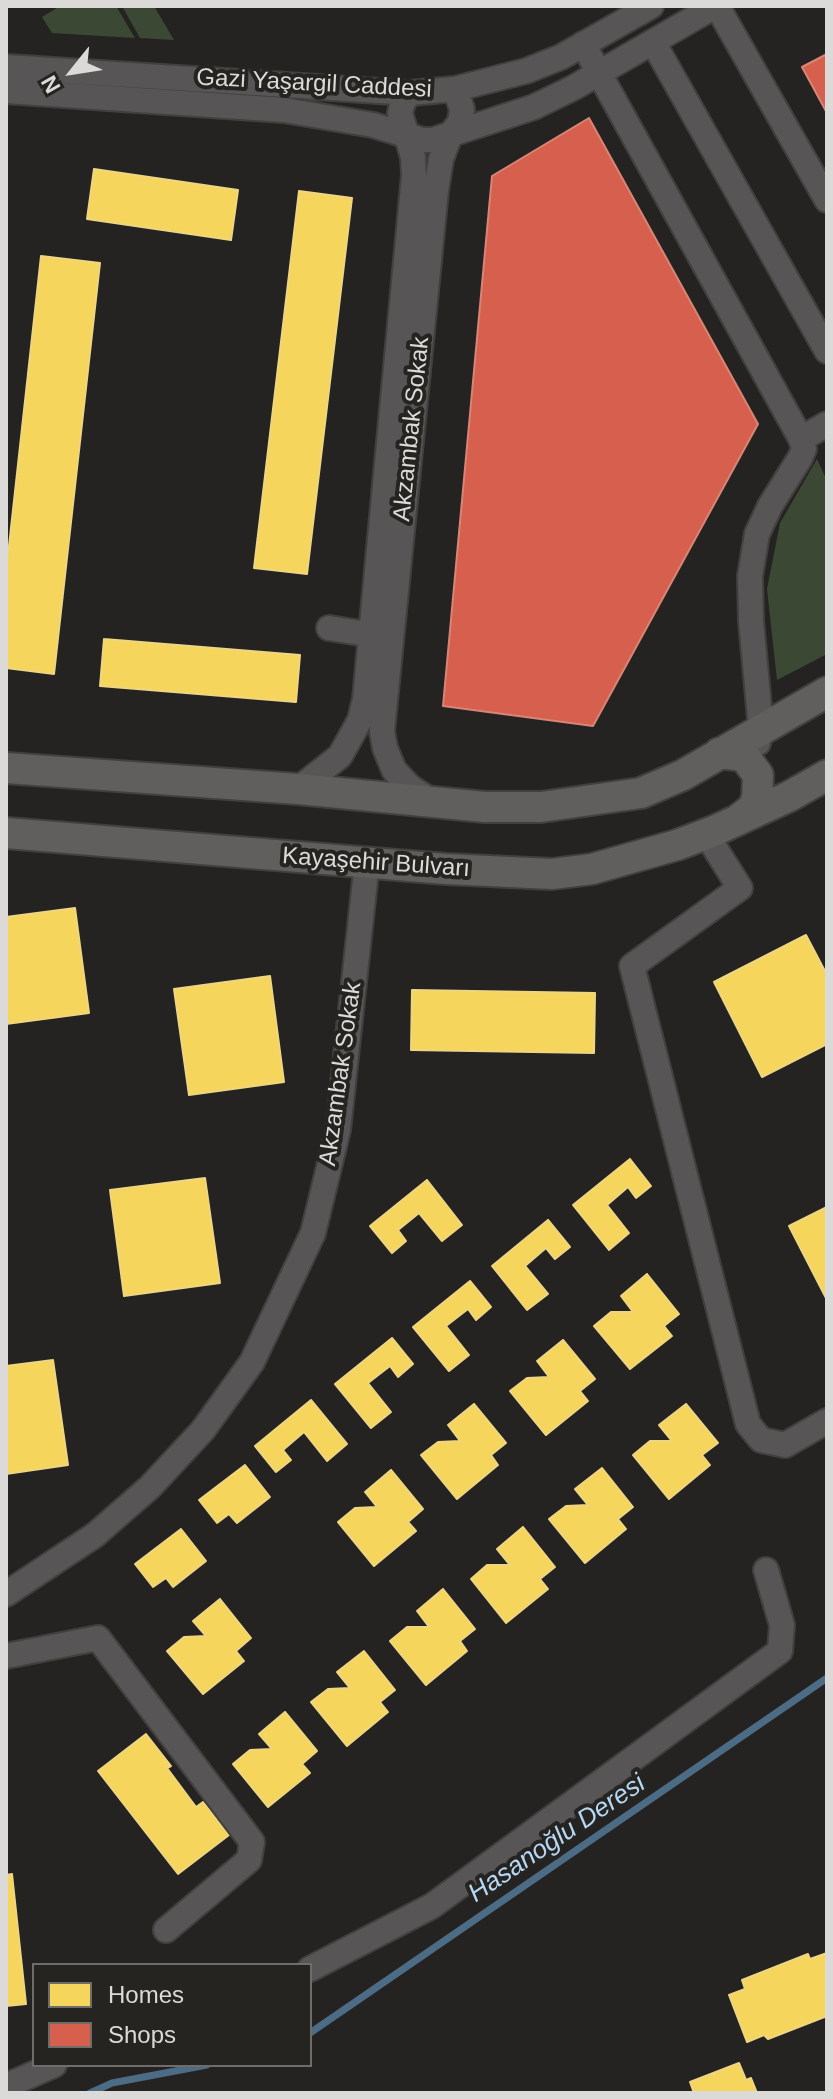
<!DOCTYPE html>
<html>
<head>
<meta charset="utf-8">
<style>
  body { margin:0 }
  #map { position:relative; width:833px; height:2099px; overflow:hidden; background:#252321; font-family:Arial,sans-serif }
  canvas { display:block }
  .frame { position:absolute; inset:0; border:8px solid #dbdad8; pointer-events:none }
  .legend { position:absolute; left:32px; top:1963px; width:280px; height:104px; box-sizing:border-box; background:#262420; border:2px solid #6e6d6a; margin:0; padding:10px 14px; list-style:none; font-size:24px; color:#dbdad8 }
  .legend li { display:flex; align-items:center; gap:16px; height:40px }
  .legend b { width:40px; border:2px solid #6e6d6a }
  .north { position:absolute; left:32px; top:32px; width:80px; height:80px; -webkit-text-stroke:6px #262420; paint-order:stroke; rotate:240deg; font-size:22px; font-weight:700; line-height:32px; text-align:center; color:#dbdad8 }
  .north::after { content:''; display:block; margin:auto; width:28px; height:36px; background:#dbdad8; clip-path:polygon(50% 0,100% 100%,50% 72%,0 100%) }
</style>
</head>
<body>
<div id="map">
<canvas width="833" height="2099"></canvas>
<div class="frame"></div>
<ul class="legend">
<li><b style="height:22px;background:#f6d55c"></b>Homes</li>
<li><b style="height:22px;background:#d6604d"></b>Shops</li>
</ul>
<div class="north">N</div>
</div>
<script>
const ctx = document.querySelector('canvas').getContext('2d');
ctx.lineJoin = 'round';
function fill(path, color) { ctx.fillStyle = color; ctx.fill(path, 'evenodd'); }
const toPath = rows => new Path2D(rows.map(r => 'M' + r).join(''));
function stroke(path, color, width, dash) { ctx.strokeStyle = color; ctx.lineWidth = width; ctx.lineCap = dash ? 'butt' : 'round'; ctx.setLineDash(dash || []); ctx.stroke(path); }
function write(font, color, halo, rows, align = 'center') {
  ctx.font = font + ' Arial,sans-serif'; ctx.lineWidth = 8; ctx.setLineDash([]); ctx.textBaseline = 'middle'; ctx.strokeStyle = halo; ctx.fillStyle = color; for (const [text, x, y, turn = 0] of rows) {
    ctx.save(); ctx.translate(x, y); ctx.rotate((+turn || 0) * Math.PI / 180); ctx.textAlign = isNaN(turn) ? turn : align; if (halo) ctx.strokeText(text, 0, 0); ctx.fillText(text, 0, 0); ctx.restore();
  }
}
fill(toPath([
  [60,6,116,6,135,38,52,33,42,17],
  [122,6,154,6,174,40,140,38],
  [817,459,827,481,827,654,777,680,767,589,780,523]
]), '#3b4934');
const homes = toPath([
  [94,169,238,190,231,240,87,219,94,169],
  [299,191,352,198,307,574,254,568,299,191],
  [41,256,100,263,54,674,6,668,6,573,41,256],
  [527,263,629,271,621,384,519,376,527,263],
  [654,479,707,508,657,601,603,572,654,479],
  [456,590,522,595,522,599,536,600,537,595,563,598,562,623,572,624,569,658,560,657,559,675,565,675,564,693,496,687,496,682,481,681,481,685,456,683,461,619,453,619,456,590],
  [104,639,300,655,296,702,100,686,104,639],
  [75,908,89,1013,6,1024,6,917,75,908],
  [806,935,827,975,827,1044,762,1077,714,982,806,935],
  [270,976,284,1082,189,1095,174,989,270,976],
  [412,990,595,993,594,1053,411,1050,412,990],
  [630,1159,651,1186,636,1198,628,1187,607,1205,629,1233,609,1250,573,1205,630,1159],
  [205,1178,220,1283,124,1296,110,1190,205,1178],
  [427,1180,462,1225,442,1241,419,1213,398,1230,406,1241,392,1253,370,1226,427,1180],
  [827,1207,827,1300,789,1226,827,1207],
  [548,1220,570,1247,555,1259,546,1248,525,1266,548,1294,527,1310,492,1266,548,1220],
  [647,1274,679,1314,664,1326,672,1336,630,1369,594,1326,611,1312,633,1312,621,1296,647,1274],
  [470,1281,491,1307,476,1320,468,1309,446,1326,469,1355,449,1371,413,1327,470,1281],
  [392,1338,413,1364,398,1377,390,1366,368,1383,391,1412,371,1428,335,1384,392,1338],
  [563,1340,595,1379,580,1391,588,1401,546,1435,510,1391,527,1378,549,1377,537,1361,563,1340],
  [53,1360,68,1465,6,1474,6,1366,53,1360],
  [311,1400,347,1444,327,1461,304,1432,283,1450,291,1460,276,1472,255,1446,311,1400],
  [474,1404,506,1443,491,1455,498,1465,457,1499,421,1455,438,1442,460,1441,448,1425,474,1404],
  [686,1404,718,1443,702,1455,710,1465,669,1499,633,1455,650,1441,672,1441,659,1425,686,1404],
  [245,1465,270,1497,237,1523,229,1514,217,1523,199,1500,245,1465],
  [602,1468,633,1507,618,1519,626,1529,585,1563,549,1519,566,1506,588,1505,575,1489,602,1468],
  [391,1470,423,1509,408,1522,416,1531,374,1566,338,1522,355,1508,377,1507,365,1492,391,1470],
  [523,1527,555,1567,540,1579,548,1589,506,1623,471,1579,487,1565,510,1565,497,1549,523,1527],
  [181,1529,206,1561,173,1587,166,1578,153,1587,135,1564,181,1529],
  [443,1589,475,1629,460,1641,467,1651,426,1685,390,1641,407,1627,429,1627,417,1611,443,1589],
  [220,1599,251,1638,236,1651,244,1661,203,1694,167,1651,184,1637,206,1636,193,1621,220,1599],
  [364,1651,395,1690,380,1702,388,1712,347,1746,311,1702,328,1689,350,1688,337,1672,364,1651],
  [285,1712,317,1751,302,1764,310,1773,268,1807,233,1764,250,1750,272,1749,259,1734,285,1712],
  [146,1734,171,1766,167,1768,196,1807,203,1802,229,1835,178,1874,98,1771,146,1734],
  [12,1874,26,2004,6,2006,6,1875,12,1874],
  [827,1953,827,2016,768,2039,764,2035,747,2042,729,1995,745,1989,742,1980,808,1954,810,1959,827,1953],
  [739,2063,746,2080,751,2078,757,2093,694,2093,690,2082,739,2063]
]);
fill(homes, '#f6d55c');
stroke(homes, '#eed681', 2);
const shops = toPath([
  [827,54,827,113,802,67,827,54],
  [589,118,758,424,593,726,443,706,492,176,589,118]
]);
fill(shops, '#d6604d');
stroke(shops, '#d88577', 2);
stroke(toPath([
  [310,2033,827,1678],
  [90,2093,112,2083,207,2065]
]), '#4c6b85', 7);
const minor = toPath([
  [717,6,827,200],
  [653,42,827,351],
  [583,44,801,439,804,449,800,458,770,506,757,534,750,576,751,621,761,729,758,743],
  [6,67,410,93,455,89,526,71,561,57,651,6],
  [6,91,284,110,373,125,422,140,433,140,534,107,573,88,715,6],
  [801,439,827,424],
  [329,628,385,637],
  [298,789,340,756,360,720,365,699,414,175,413,157,400,113,403,102,410,93],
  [433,802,410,787,394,770,385,748,382,731,436,190,441,159,450,135,460,122,462,109,455,89],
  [706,834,740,888,632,966,748,1424,761,1440,785,1445,827,1421],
  [6,1594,95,1535,150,1487,203,1430,252,1362,313,1233,338,1130,367,862],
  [6,1656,98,1638,252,1842,249,1860,166,1930],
  [310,1969,432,1906,780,1651,782,1625,766,1570],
  [6,2086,54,2065]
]);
const major = toPath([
  [719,753,744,756,758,775,757,799,752,809,739,819],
  [6,768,298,789,485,807,541,807,641,793,683,775,827,692],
  [6,833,446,869,552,874,592,869,677,845,714,831,790,796,827,775]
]);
stroke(minor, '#41403f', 28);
stroke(major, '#41403f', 34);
stroke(minor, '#575555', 24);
stroke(major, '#605f5e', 30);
write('24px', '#dbdad8', '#262420', [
  ["Gazi Yaşargil Caddesi",314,84,3],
  ["Akzambak Sokak",412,429,-84],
  ["Kayaşehir Bulvarı",376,863,4],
  ["Akzambak Sokak",341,1074,-82]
]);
write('italic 26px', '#b5d7f4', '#262420', [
  ["Hasanoğlu Deresi",557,1839,-34]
]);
</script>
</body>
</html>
